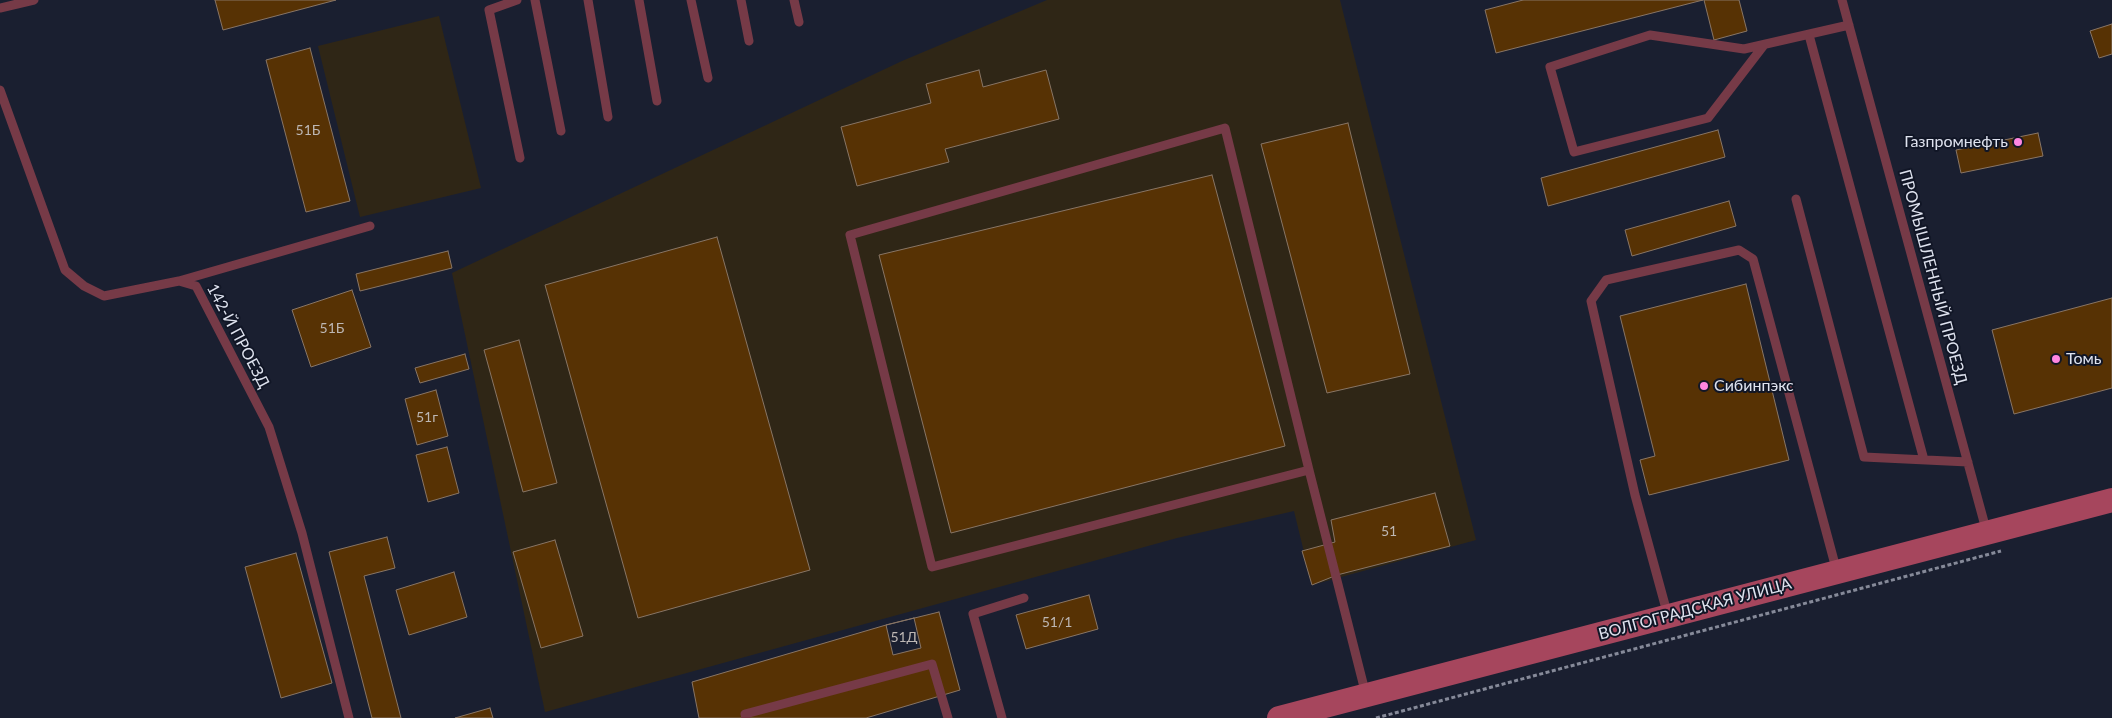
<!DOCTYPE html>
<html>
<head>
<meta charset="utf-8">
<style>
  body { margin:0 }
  canvas { display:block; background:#1a1f30 }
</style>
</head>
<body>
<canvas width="2112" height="718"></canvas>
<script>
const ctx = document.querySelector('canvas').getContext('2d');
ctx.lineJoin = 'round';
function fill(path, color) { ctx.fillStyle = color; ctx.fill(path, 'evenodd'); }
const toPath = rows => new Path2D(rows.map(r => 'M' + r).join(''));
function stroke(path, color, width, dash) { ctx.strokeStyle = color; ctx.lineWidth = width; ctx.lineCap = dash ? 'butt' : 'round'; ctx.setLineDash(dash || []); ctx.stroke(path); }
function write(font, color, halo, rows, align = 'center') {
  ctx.font = font + ' Lato,sans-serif'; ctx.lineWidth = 4; ctx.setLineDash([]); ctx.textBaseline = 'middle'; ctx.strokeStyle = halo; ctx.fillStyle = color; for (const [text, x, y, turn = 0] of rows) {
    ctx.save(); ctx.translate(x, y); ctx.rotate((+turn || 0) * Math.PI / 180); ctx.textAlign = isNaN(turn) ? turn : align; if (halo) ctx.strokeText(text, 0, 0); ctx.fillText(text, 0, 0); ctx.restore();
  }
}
fill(toPath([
  [1047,0,1340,0,1476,540,1312,585,1294,511,1177,538,545,712,452,273,902,61],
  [439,16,481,188,360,217,318,46]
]), '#2f2616');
const building = toPath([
  [215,0,336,0,223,30,215,0],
  [1523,0,1703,0,1496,53,1485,10,1523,0],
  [1704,0,1739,0,1747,31,1714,40,1704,0],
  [2112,24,2112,54,2099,58,2090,31,2112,24],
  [310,48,350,201,306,212,266,60,310,48],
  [979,70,983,87,1046,70,1059,119,945,149,949,162,857,186,841,127,931,103,926,84,979,70],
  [1348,123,1410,374,1327,393,1261,144,1348,123],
  [1718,130,1725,157,1548,206,1541,178,1718,130],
  [2038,133,2043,156,1961,173,1956,150,2038,133],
  [1212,175,1285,446,951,533,879,255,1212,175],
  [1729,201,1736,226,1632,256,1625,230,1729,201],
  [717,237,810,570,638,618,545,285,717,237],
  [448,251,452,268,360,291,356,274,448,251],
  [1746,284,1789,460,1649,495,1640,460,1655,456,1620,316,1746,284],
  [352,290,371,347,311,367,292,310,352,290],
  [2112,298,2112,388,2014,414,1992,330,2112,298],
  [519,340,557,483,523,492,484,350,519,340],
  [465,354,469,369,420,383,415,368,465,354],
  [436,390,448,436,417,445,405,399,436,390],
  [447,447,459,493,428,502,416,455,447,447],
  [1435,493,1450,546,1337,575,1312,585,1302,551,1335,542,1331,520,1435,493],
  [387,537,395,568,364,576,401,718,372,718,329,552,387,537],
  [555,540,583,636,541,648,513,552,555,540],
  [296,553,332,683,281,698,245,567,296,553],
  [454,572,467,617,409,635,396,590,454,572],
  [1089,595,1098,629,1026,649,1016,615,1089,595],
  [939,612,960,690,866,718,699,718,692,682,886,625,939,612],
  [914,618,921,648,893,655,886,625,914,618],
  [490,708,493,718,455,718,490,708]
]);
fill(building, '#573204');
stroke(building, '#887565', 1);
stroke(toPath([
  [1376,718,2001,551]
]), '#868a99', 3, [4, 2.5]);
stroke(toPath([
  [517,0,489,10,520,158],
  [535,0,561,131],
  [588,0,608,117],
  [639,0,657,101],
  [691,0,708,78],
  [741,0,749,41],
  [794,0,799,22],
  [1842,0,1987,533],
  [0,8,34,0],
  [1809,35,1924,460],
  [1764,45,1708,118,1574,152,1550,67,1650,35,1744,49,1849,25],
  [0,90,65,270,84,286,104,296,179,281,196,286,269,427,302,533,349,718],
  [1796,199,1864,457,1968,462],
  [179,281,370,226],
  [1309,470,1225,128,850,235,932,567,1309,470,1366,695],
  [1668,616,1635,495,1591,301,1606,280,1739,250,1753,259,1837,572],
  [746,718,745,714,932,664,948,718],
  [1002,718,973,614,1024,598]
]), '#763a47', 9);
stroke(toPath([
  [1279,718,2112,500]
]), '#a6465d', 24);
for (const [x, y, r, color] of [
  [2018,142,5,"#fe86e0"],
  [2056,359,5,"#fe86e0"],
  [1704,386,5,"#fe86e0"]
]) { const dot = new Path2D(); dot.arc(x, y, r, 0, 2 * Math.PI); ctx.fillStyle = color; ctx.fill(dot); stroke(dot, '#111626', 2); }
write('14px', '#bdb7b4', null, [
  ["51Б",308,130],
  ["51Б",332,328],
  ["51г",427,417],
  ["51",1389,531],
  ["51/1",1057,622],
  ["51Д",904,637]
]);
write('16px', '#dfe3ef', '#111626', [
  ["Газпромнефть",2008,142,"right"],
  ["Томь",2066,359],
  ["Сибинпэкс",1714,386]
], 'left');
write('16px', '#dfe3ef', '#111626', [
  ["ПРОМЫШЛЕННЫЙ ПРОЕЗД",1933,277,75],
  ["142-Й ПРОЕЗД",238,336,62],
  ["ВОЛГОГРАДСКАЯ УЛИЦА",1695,609,-15]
]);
</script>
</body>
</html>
